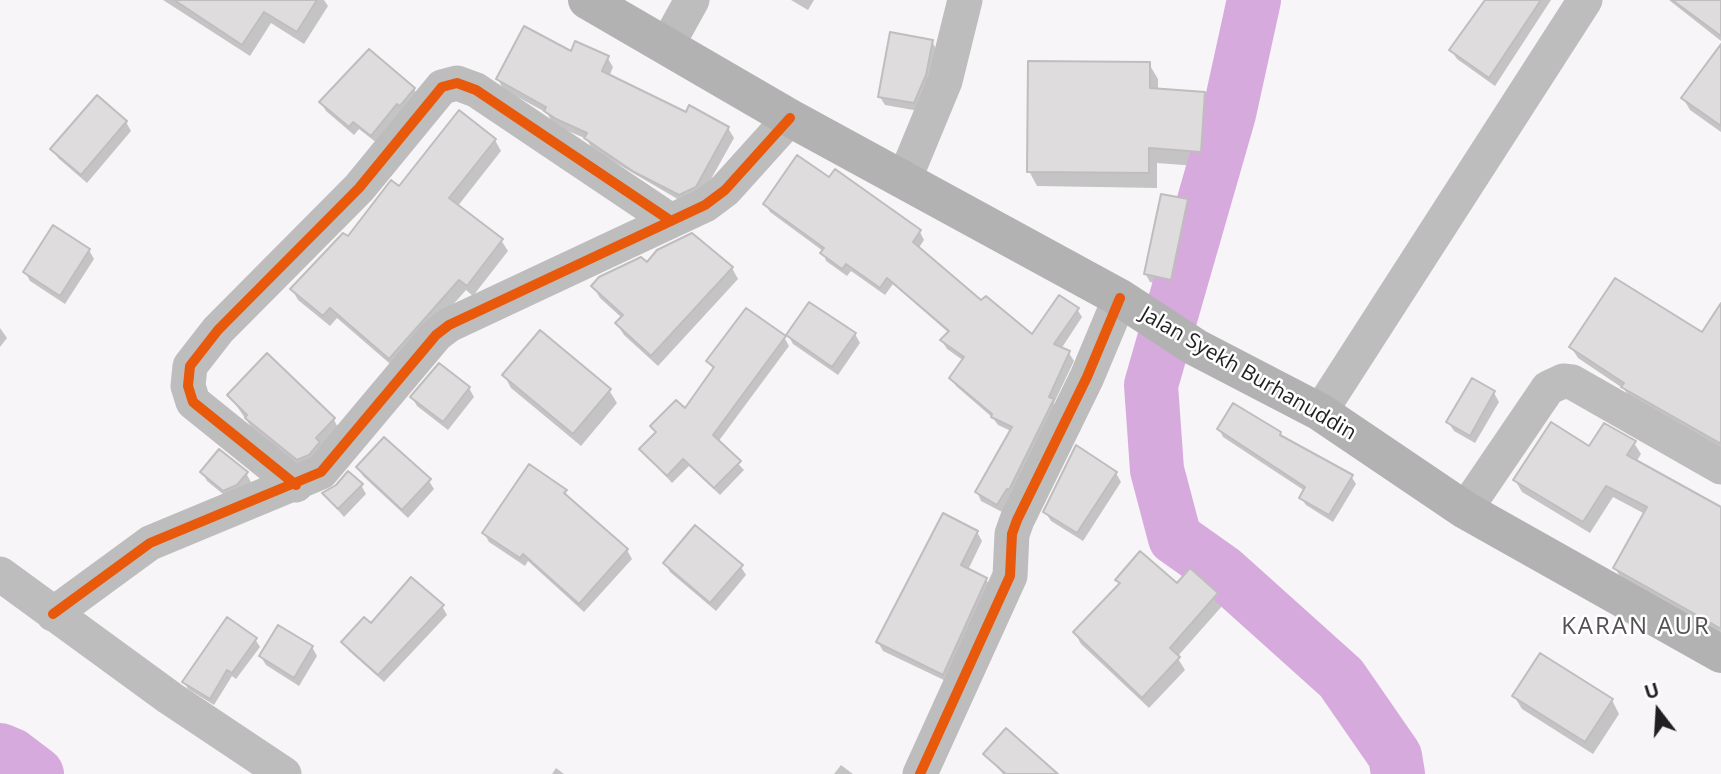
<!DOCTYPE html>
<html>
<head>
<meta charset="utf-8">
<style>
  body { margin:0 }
  #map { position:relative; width:1721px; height:774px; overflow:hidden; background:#f7f5f7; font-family:"Open Sans",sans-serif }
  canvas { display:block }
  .north { position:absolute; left:1623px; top:676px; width:70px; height:70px; -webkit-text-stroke:5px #fff; paint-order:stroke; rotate:343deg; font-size:19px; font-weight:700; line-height:28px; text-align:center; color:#201f21 }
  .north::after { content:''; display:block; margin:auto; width:24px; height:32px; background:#201f21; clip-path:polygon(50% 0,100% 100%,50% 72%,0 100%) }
</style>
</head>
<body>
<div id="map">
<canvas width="1721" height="774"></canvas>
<div class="north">U</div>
</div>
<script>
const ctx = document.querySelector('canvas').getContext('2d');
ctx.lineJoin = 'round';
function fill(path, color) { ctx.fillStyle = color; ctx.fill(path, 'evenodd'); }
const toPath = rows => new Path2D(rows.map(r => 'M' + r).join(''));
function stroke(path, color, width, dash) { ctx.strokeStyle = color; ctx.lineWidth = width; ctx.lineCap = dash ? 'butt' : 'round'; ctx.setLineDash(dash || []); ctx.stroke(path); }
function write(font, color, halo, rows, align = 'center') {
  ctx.font = font + ' "Open Sans",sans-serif'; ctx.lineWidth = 5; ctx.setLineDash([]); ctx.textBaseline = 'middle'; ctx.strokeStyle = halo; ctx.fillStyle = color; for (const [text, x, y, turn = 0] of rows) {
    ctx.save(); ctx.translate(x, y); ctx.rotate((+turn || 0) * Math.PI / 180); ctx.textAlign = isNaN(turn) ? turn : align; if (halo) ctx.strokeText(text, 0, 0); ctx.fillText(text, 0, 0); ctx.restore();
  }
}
fill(toPath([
  [163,0,324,0,328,6,304,44,271,23,250,56],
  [791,0,814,0,808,10],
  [1488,0,1551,0,1495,86,1457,59,1451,50],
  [1669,0,1721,0,1721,41],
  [932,42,937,50,919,111,885,105,880,97],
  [1721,47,1721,132,1690,110,1683,98],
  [572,53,607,57,613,67,609,77,686,114,728,128,734,138,701,197,686,204,592,149,587,139,563,129,552,122,547,113,503,89,498,79],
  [1149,64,1158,79,1158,90,1204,93,1213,109,1209,167,1157,163,1157,188,1037,186,1029,171],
  [414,89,419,97,377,143,359,129,354,135,326,111,321,103],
  [126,122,131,131,87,183,58,158,53,149],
  [495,140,501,151,457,207,501,240,508,251,473,296,466,290,396,369,337,318,330,326,298,300,292,289,399,188],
  [830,179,920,232,924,240,918,249,982,303,1033,337,1077,309,1082,317,1061,349,1069,353,1074,361,1054,403,1057,408,1002,512,981,501,977,492,1011,431,998,425,993,418,956,386,951,378,964,361,947,349,942,341,949,333,893,284,885,295,851,271,847,276,826,261,823,251,770,212,765,204],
  [1187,201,1192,210,1175,288,1150,282,1145,273],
  [89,250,94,259,65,304,30,281,25,272],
  [647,265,732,268,738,279,658,366,624,335,617,324,622,318,600,298,593,286],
  [0,328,7,338,0,347],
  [1721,329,1721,450,1630,398,1624,389,1578,358,1571,347,1702,335],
  [855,334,860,343,838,375,793,344,788,335],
  [784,337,789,346,718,442,744,470,720,495,689,466,672,483,641,449,656,433,652,426,685,411,713,369,708,361],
  [267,356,334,420,341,433,306,472,254,431,229,395],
  [504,375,609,390,617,403,581,446,511,388],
  [469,388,474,397,448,430,417,406,412,397],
  [1494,393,1499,402,1475,443,1454,431,1448,422],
  [1234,405,1323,462,1351,476,1356,484,1333,522,1306,505,1301,498,1305,491,1223,437,1219,429],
  [1634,443,1641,454,1636,462,1721,514,1721,636,1622,580,1615,568,1645,514,1613,497,1590,533,1522,492,1515,480,1590,448],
  [358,468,429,481,434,489,408,518,363,476],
  [202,472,246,473,251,482,241,494,229,499,207,481],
  [1116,473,1121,482,1083,541,1051,521,1045,512],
  [361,485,366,494,344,517,324,494],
  [565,491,570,500,627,550,632,559,584,612,528,561,525,566,489,542,484,533],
  [977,532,982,541,968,570,986,579,991,588,948,682,883,651,878,642],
  [665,563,741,567,746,575,716,611,670,572],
  [1118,580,1177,586,1216,594,1223,605,1177,657,1185,670,1149,708,1081,644,1075,633,1121,585],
  [442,606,447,615,384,682,349,651,344,643,371,625],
  [255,639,260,647,236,679,232,676,214,705,188,689,184,682],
  [312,647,317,656,299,686,266,665,261,657],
  [1514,696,1612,700,1619,714,1593,754,1522,709],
  [985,754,1046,774,1003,774],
  [841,765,853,774,834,774],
  [556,768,564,774,552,774]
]), '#0003');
stroke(toPath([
  [1254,0,1229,114,1151,385,1157,470,1175,538,1223,572,1341,678,1395,756,1398,774],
  [0,750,12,755,37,774]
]), '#d7aade', 54);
const building = toPath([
  [174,0,317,0,297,32,264,12,242,45,174,0],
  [1485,0,1541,0,1489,78,1449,50,1485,0],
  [1672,0,1721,0,1721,36,1672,0],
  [524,26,571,51,575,41,609,56,602,71,686,112,689,105,729,127,696,187,679,195,634,172,584,138,587,133,556,119,544,111,546,107,496,79,524,26],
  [890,32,933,40,926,75,914,103,878,97,890,32],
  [1721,44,1721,126,1681,98,1721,44],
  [369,49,415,88,400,106,397,104,371,136,353,122,349,127,319,102,369,49],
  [1028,61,1150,62,1150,88,1205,92,1201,152,1149,148,1149,173,1027,172,1028,61],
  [97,95,127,121,81,175,50,149,97,95],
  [459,110,496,139,449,198,503,239,467,286,459,280,389,359,330,308,323,316,290,289,343,233,348,236,391,180,399,186,459,110],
  [797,155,829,177,835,169,921,230,913,242,981,300,986,296,1032,334,1059,295,1079,308,1054,344,1070,351,1049,397,1054,399,1009,490,1007,489,997,505,975,492,1012,427,991,417,992,414,949,378,964,357,940,340,949,331,887,278,880,288,846,264,842,269,820,253,824,248,763,204,797,155],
  [1161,194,1188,199,1171,280,1144,274,1161,194],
  [53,225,90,249,60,296,23,272,53,225],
  [692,233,733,267,651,356,615,323,623,315,591,286,599,277,641,257,647,262,657,250,692,233],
  [1615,278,1702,332,1721,303,1721,444,1621,387,1624,383,1569,347,1615,278],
  [809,302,856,333,832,367,786,335,809,302],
  [746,308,786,336,713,435,741,461,714,488,683,459,667,476,639,449,656,432,650,426,676,400,685,408,714,367,706,361,746,308],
  [540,330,611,389,573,434,502,375,540,330],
  [267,353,335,418,316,438,320,442,309,455,297,460,245,418,247,415,227,395,267,353],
  [439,363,470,387,443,422,410,397,439,363],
  [1472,378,1495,391,1470,436,1446,422,1472,378],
  [1233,403,1281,432,1280,435,1353,475,1329,515,1299,498,1305,487,1217,429,1233,403],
  [1551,422,1589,446,1604,423,1636,441,1627,455,1721,507,1721,629,1613,568,1647,507,1606,486,1583,522,1513,480,1551,422],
  [384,437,431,479,402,510,356,467,384,437],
  [1076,445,1117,472,1077,533,1043,512,1076,445],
  [219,449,248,472,237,485,223,491,200,472,219,449],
  [529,464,567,490,564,493,628,549,579,604,523,554,520,558,482,533,529,464],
  [348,471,363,484,338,509,322,493,336,485,348,471],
  [943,513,978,531,961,565,987,578,943,675,876,642,943,513],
  [695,525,743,565,710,603,663,563,695,525],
  [1140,551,1177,583,1190,568,1218,593,1170,648,1180,657,1142,698,1073,632,1120,583,1115,580,1140,551],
  [411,577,444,605,378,675,341,642,364,617,371,623,411,577],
  [227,617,257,638,232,673,227,670,210,699,182,682,227,617],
  [278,625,313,646,294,678,259,656,278,625],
  [1540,653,1613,699,1585,742,1512,696,1540,653],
  [1006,728,1058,774,1006,774,983,754,1006,728]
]);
fill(building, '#dedcdc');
stroke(building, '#bfbdbd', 2);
stroke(toPath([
  [666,47,692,0],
  [904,180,945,81,965,0],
  [1320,412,1585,0],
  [296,485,193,402,188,386,190,366,218,330,359,188,442,87,457,83,476,90,671,221],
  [1465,510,1548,388,1563,381,1572,382,1721,467],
  [0,574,170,698,284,774],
  [53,614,150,543,321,472,436,335,449,325,705,205,725,190,790,118],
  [920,774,1010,576,1012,534,1017,520,1087,377,1120,298]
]), '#bdbdbd', 35);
stroke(toPath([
  [587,0,790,118,1120,298,1195,347,1320,412,1465,510,1721,654]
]), '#b2b2b2', 38);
stroke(toPath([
  [296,485,193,402,188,386,190,366,218,330,359,188,442,87,457,83,476,90,671,221],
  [53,614,150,543,321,472,436,335,449,325,705,205,725,190,790,118],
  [920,774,1010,576,1012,534,1017,520,1087,377,1120,298]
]), '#e8590c', 10);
write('21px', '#201f21', '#fff', [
  ["Jalan Syekh Burhanuddin",1248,374,30]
]);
ctx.letterSpacing = '2px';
write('24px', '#545155', '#fff', [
  ["KARAN AUR",1636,627]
]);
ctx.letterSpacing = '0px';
</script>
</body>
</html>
